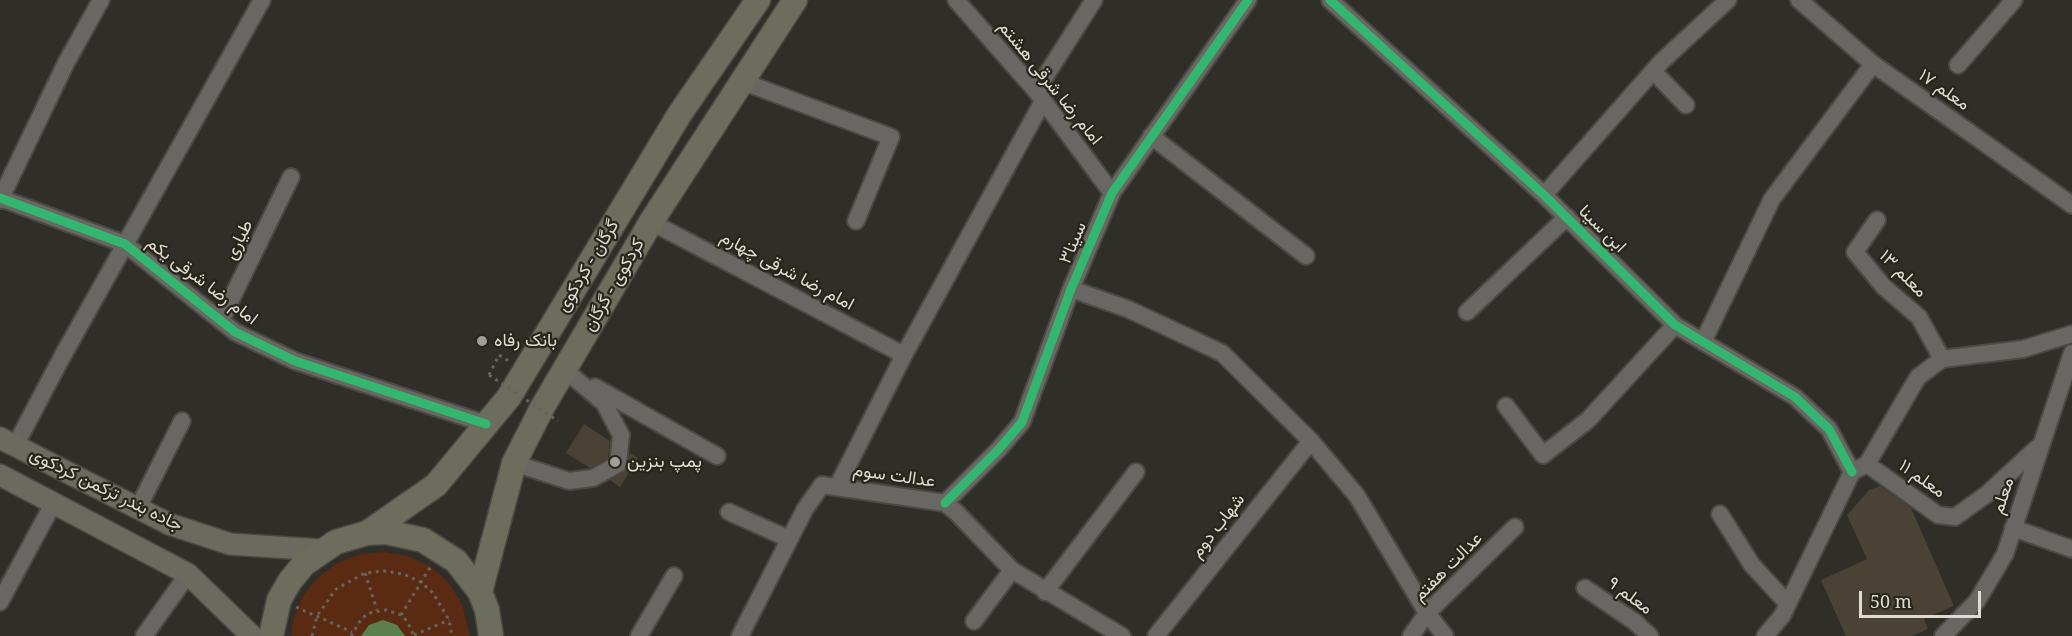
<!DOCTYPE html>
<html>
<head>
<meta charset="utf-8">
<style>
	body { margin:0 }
	#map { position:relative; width:2072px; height:636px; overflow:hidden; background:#2f2e28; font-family:"Noto Serif",serif }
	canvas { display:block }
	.scale { position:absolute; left:1859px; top:591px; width:122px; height:27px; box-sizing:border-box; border:3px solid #dddbd4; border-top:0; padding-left:8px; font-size:18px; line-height:21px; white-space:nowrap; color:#dddbd4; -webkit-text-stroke:4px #28251b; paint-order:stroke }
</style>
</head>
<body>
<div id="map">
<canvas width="2072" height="636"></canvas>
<div class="scale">50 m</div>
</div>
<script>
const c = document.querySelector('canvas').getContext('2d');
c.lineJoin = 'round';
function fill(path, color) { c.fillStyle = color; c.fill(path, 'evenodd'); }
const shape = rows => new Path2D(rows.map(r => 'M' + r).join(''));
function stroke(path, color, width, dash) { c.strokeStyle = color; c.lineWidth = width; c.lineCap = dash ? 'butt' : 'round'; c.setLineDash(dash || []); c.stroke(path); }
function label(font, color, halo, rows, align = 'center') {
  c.font = font + ' "Noto Serif",Vazirmatn,serif'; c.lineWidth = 4.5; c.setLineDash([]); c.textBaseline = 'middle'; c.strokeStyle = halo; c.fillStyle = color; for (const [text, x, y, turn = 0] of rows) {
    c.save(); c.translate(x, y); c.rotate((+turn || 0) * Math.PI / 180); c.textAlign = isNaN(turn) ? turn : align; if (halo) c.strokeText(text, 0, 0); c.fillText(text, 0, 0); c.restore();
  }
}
fill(shape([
	[384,552,408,556,430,566,449,583,462,604,470,636,291,636,293,620,302,597,317,578,337,563,360,554]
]), '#5a2b12');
fill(shape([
	[383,620,397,625,405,636,361,636,369,625]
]), '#5c7f4f');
fill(shape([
	[584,424,610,441,608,458,590,468,566,453],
	[630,453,638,458,620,487,610,480,626,470],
	[1880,486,1911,508,1954,606,1924,619,1928,629,1912,636,1846,636,1821,580,1867,559,1847,515,1869,490]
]), '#4a4235');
const minor = shape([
	[956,0,1036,91,1112,193],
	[1330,0,1544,195,1675,325,1795,397,1829,429,1852,472],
	[1799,0,1873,64,2072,205],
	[1958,65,2014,0],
	[1653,71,1686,105],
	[741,81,891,137,856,221],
	[1036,91,1094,0],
	[1151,136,1306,256],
	[1544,195,1661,62,1728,0],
	[0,198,125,244,235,332,295,361,486,424],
	[0,200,66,63,101,0],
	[1877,220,1855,252,1884,287,1919,317,1942,359],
	[651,222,904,355],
	[1071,289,1128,309,1222,353,1311,441,1357,496,1427,613,1445,636],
	[1467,312,1567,217],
	[221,320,291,177],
	[1703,342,1772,199,1873,64],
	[595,387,717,456],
	[1506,406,1543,455,1588,420,1675,325],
	[15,446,62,357,262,0],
	[514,463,569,481,593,478,618,464,621,435,604,403,565,370],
	[1867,464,1938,515,1955,517,1987,494,2037,448],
	[1852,472,1867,464,1918,377,1942,359,2023,349,2072,334],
	[837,487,904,355,1043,101],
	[945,503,999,449,1022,422,1071,289,1112,193,1248,0],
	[138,508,182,421],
	[729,512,789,539],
	[1720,514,1752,565,1788,604],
	[2013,528,2072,549],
	[1585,588,1635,622,1650,636],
	[1045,592,1136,472],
	[0,602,54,502],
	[974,621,1012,570],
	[144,636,188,574],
	[639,636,674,576],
	[740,636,805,509,822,485,945,503,956,512,1012,570,1122,636],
	[1156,636,1311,441],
	[1411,636,1427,613,1515,527],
	[1765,636,1782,616,1852,472],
	[1943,636,1977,601,2005,554,2072,353]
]);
const major = shape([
	[0,438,169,524,230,544,321,550],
	[0,475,188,574,252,636]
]);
const highway = shape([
	[367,533,436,485,509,397,679,115,758,0],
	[480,592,514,463,542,408,651,222,795,0],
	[271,636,279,600,290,581,304,564,336,542,367,533,386,532,423,540,456,561,480,592,487,610,491,636]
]);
stroke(minor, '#4a4944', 20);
stroke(major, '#4a4944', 24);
stroke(highway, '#4a4944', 27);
stroke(shape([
	[489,375,499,355,509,361],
	[365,573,377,610],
	[296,607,352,632],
	[401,615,431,566],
	[414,635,449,620],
	[312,636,317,616,336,589,365,573,384,571,403,574,421,582,433,593,449,620,452,636],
	[351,636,362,618,369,613,386,610,401,615,407,621,414,636]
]), '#656461', 3, [3, 4.5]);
stroke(minor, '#686763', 16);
stroke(major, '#6a6a60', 21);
stroke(highway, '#6d6d5e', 24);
stroke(shape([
	[489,375,558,421]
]), '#656461', 3, [3, 4.5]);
stroke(shape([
	[1330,0,1544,195,1675,325,1795,397,1829,429,1852,472],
	[0,198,125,244,235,332,295,361,486,424],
	[945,503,999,449,1022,422,1071,289,1112,193,1248,0]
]), '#33b770', 9);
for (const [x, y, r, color] of [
	[482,341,6,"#a09e98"],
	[615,462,6,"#a09e98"]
]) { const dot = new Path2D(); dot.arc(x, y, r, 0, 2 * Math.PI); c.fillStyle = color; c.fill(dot); stroke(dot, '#28251b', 2); }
label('18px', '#dddbd4', '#28251b', [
	["امام رضا شرقی هشتم",1050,83,51],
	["معلم ۱۷",1944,90,35],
	["ابن سینا",1602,229,45],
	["طیاری",239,240,-64],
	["سینا۳",1073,243,-67],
	["گرگان - کردکوی",588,266,-59],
	["امام رضا شرقی چهارم",787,271,28],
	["معلم ۱۳",1903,274,45],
	["امام رضا شرقی یکم",202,281,37],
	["کردکوی - گرگان",614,285,-60],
	["عدالت سوم",894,476,8],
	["معلم ۱۱",1922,479,35],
	["جاده بندر ترکمن کردکوی",106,490,26],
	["معلم",2003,496,-72],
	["شهاب دوم",1218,526,-52],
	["عدالت هفتم",1448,567,-45],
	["معلم ۹",1630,596,36]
]);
label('18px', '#dddbd4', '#28251b', [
	["بانک رفاه",494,341],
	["پمپ بنزین",627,462]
], 'left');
</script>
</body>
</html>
